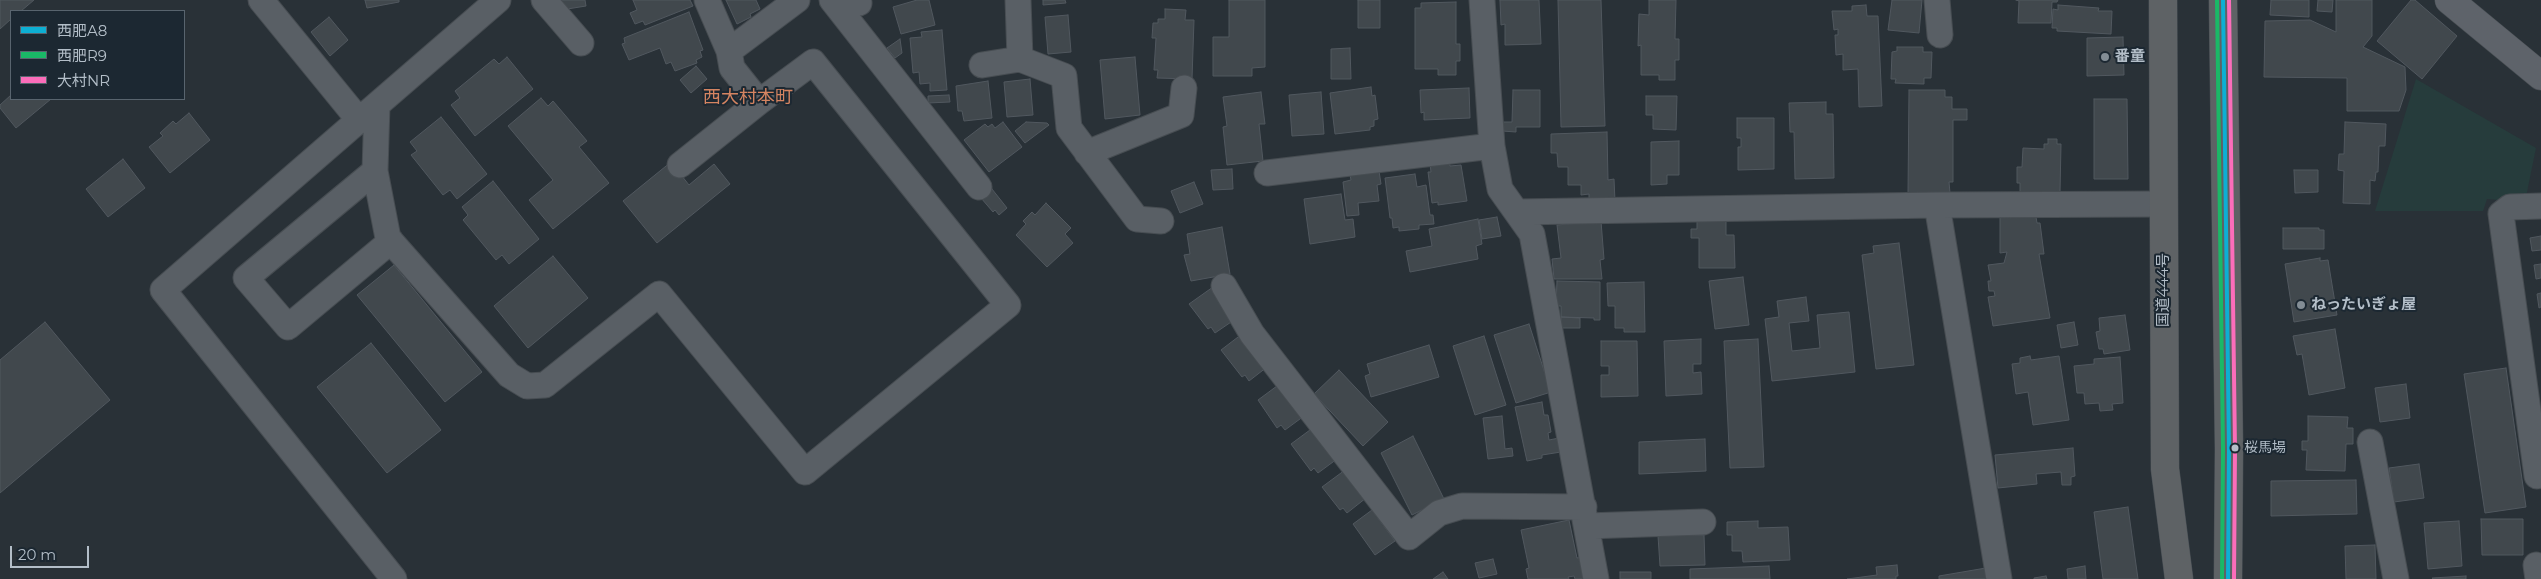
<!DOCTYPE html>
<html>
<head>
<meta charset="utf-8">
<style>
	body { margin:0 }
	#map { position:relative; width:2541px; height:579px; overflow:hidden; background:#293137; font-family:Montserrat,"Noto Sans JP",sans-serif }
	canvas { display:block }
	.legend { position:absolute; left:10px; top:10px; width:175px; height:90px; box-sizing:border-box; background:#1c2832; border:1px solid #58646e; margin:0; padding:6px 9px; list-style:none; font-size:15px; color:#b3bec8 }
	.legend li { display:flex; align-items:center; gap:10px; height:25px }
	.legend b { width:25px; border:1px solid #58646e }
	.scale { position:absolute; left:10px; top:546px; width:79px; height:22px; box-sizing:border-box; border:2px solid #b3bec8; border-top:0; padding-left:6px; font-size:15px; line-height:18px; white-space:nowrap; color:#b3bec8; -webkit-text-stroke:4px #1c2832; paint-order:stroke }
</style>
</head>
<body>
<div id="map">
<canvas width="2541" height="579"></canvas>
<ul class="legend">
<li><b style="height:6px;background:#0dafd3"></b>西肥A8</li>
<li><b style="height:6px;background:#1ab867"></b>西肥R9</li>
<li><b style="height:6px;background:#fb6dba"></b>大村NR</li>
</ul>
<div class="scale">20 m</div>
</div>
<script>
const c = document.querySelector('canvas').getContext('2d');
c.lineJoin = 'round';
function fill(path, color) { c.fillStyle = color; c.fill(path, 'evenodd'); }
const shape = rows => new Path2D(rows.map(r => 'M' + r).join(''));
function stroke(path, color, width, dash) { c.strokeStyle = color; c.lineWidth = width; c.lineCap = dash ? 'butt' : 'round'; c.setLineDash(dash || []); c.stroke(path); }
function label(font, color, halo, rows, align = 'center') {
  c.font = font + ' Montserrat,"Noto Sans JP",sans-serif'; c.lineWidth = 4; c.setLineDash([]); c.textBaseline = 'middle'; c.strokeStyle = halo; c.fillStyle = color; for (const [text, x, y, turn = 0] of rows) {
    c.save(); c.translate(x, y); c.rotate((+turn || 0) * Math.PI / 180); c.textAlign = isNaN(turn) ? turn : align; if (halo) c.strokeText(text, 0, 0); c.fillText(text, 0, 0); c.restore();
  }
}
fill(shape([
	[2416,79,2536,148,2525,202,2487,199,2483,211,2375,211]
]), '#263c3c');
const building = shape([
	[0,0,34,0,21,11,11,11,11,19,0,29,0,0],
	[365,0,399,0,399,2,367,8,365,0],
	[560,0,585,0,586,6,561,10,560,0],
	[633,0,690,0,693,6,645,25,643,21,635,24,630,13,637,10,633,0],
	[726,0,756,0,760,9,750,14,751,17,737,24,726,0],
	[917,0,929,0,935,25,901,34,893,7,917,0],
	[1043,0,1065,0,1066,3,1043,5,1043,0],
	[1229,0,1265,0,1265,67,1252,68,1252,76,1213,76,1213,37,1229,37,1229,0],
	[1358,0,1380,0,1380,28,1358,28,1358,0],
	[1500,0,1539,0,1541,44,1505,45,1505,24,1501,25,1500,0],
	[1558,0,1601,0,1605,126,1561,127,1558,0],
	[1649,0,1676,0,1675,39,1679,39,1679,60,1675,60,1675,80,1659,80,1659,75,1641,75,1641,45,1638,46,1639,14,1649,15,1649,0],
	[1892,0,1922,0,1919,33,1888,30,1892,0],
	[2016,0,2058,0,2057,2,2052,2,2051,23,2018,23,2019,1,2016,0],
	[2271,0,2309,0,2309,17,2270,15,2271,0],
	[2318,0,2333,0,2332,12,2317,11,2318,0],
	[2336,0,2372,0,2372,36,2363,47,2405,67,2406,90,2399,111,2347,111,2347,78,2264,77,2265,21,2310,20,2336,32,2336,0],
	[2411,0,2415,0,2457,36,2422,79,2377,41,2411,0],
	[1456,2,1456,44,1460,44,1460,61,1456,61,1456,75,1438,75,1438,69,1415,69,1415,8,1421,8,1421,3,1456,2],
	[1866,5,1867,16,1878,16,1882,106,1859,107,1858,69,1843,70,1843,54,1836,55,1835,35,1838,35,1838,29,1834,30,1832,11,1852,11,1852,6,1866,5],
	[2058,5,2099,8,2098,11,2112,11,2111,34,2057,31,2057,28,2052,28,2053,9,2058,10,2058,5],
	[1165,9,1186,10,1185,20,1194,20,1192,79,1157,78,1158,70,1154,70,1156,38,1152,38,1153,23,1158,23,1158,19,1165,19,1165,9],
	[689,12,703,50,700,51,702,57,696,60,697,63,675,71,671,62,666,64,660,48,629,60,622,44,625,43,624,38,689,12],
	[1068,15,1071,52,1048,54,1045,17,1068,15],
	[329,17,348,40,330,56,311,32,329,17],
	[942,30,947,90,930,91,930,83,920,84,919,72,913,73,910,38,922,37,921,32,942,30],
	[2123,37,2124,75,2087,76,2087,38,2123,37],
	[900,39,902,53,895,58,887,48,900,39],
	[1897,47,1923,47,1923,52,1932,52,1931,78,1924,78,1924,84,1895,83,1896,79,1891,79,1892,52,1897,51,1897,47],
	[1350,48,1351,79,1331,79,1331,49,1350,48],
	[507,57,533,89,475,136,451,105,460,98,455,91,494,59,499,64,507,57],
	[1135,57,1140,115,1105,119,1100,60,1135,57],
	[696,66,707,79,691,93,680,80,696,66],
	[1030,79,1033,115,1007,117,1004,82,1030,79],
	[988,81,992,118,964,121,962,111,958,111,956,86,988,81],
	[1371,87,1372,96,1375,95,1378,119,1374,120,1374,126,1370,127,1370,130,1335,134,1330,93,1371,87],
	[1469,88,1470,118,1424,120,1424,112,1421,113,1420,90,1469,88],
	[1513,90,1540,90,1540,127,1516,127,1516,132,1502,131,1502,122,1512,122,1513,90],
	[1909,90,1945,90,1945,97,1952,97,1952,109,1967,109,1967,120,1953,120,1953,182,1949,182,1950,193,1908,193,1909,90],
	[1261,92,1265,124,1259,124,1263,161,1227,165,1223,127,1227,126,1223,97,1261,92],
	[1321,92,1324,134,1292,136,1289,95,1321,92],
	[11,95,11,99,51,99,16,128,0,108,0,105,11,95],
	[949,95,950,102,928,103,928,96,949,95],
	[1646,96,1677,96,1676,130,1653,129,1653,115,1646,115,1646,96],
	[541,98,548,106,553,101,587,141,579,147,609,183,553,229,529,200,553,180,508,126,541,98],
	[2094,99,2127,99,2128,179,2094,179,2094,99],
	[1826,102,1826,114,1833,114,1834,178,1795,179,1794,132,1790,132,1789,103,1826,102],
	[189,113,210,140,170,173,149,147,163,136,160,133,173,121,176,124,189,113],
	[441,117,487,174,457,199,450,190,443,195,411,155,417,151,410,142,441,117],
	[1737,118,1774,118,1774,169,1738,170,1738,147,1741,147,1741,138,1737,138,1737,118],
	[1003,122,1022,147,989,172,964,140,985,124,988,127,992,124,995,128,1003,122],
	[1026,122,1047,123,1049,125,1025,143,1015,131,1026,122],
	[2345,122,2386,124,2385,146,2379,146,2378,172,2376,172,2375,181,2370,180,2370,204,2343,203,2344,171,2338,170,2339,154,2344,154,2345,122],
	[1607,132,1608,180,1614,179,1615,201,1589,202,1589,194,1581,195,1581,185,1568,185,1568,167,1558,167,1557,153,1551,153,1551,134,1607,132],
	[2048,139,2057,139,2057,144,2061,144,2060,192,2034,192,2034,195,2020,194,2020,183,2017,183,2017,167,2022,167,2023,148,2044,149,2044,144,2048,144,2048,139],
	[1679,141,1679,175,1667,175,1667,184,1651,185,1651,142,1679,141],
	[123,159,145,188,108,217,86,189,123,159],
	[1449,161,1450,166,1461,165,1467,201,1438,205,1438,202,1432,203,1428,172,1431,172,1430,164,1449,161],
	[671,162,689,185,714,164,730,184,657,243,623,201,671,162],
	[1232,169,1233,189,1213,190,1211,170,1232,169],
	[2294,170,2318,170,2318,192,2295,193,2294,170],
	[1379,171,1381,184,1377,185,1379,201,1358,203,1359,215,1347,216,1343,182,1351,180,1350,175,1379,171],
	[1415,174,1417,187,1426,185,1430,215,1433,215,1434,224,1419,225,1419,229,1399,231,1399,227,1393,228,1392,218,1390,218,1385,178,1415,174],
	[493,181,539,239,509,264,502,255,496,260,463,220,468,215,462,207,493,181],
	[1194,182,1203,204,1180,213,1171,191,1194,182],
	[992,189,1007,208,999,215,995,210,993,212,981,198,992,189],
	[1341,194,1345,220,1353,219,1355,237,1310,244,1304,199,1341,194],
	[1046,203,1071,228,1065,234,1073,243,1047,267,1016,235,1026,224,1023,221,1032,212,1035,215,1046,203],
	[1726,215,1726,235,1734,235,1735,268,1699,268,1699,238,1691,238,1691,229,1697,229,1697,216,1726,215],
	[1497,217,1501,236,1482,239,1479,220,1497,217],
	[2000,217,2036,217,2037,223,2040,223,2044,254,2039,254,2050,318,1993,326,1988,297,1995,296,1994,291,1989,291,1988,281,1991,281,1988,265,2004,263,2007,252,2000,253,2000,217],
	[1478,219,1482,244,1476,246,1478,259,1410,272,1406,251,1432,246,1429,229,1478,219],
	[1601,221,1604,259,1600,260,1602,279,1554,279,1552,259,1561,258,1557,225,1601,221],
	[1222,227,1230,274,1191,281,1184,255,1190,254,1187,234,1222,227],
	[2283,228,2319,228,2319,230,2324,230,2324,249,2283,249,2283,228],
	[2541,236,2541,250,2532,251,2530,238,2541,236],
	[1899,243,1914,365,1876,369,1862,255,1874,253,1873,246,1899,243],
	[553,256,588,298,528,348,494,306,553,256],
	[2320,258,2320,261,2328,260,2337,315,2294,322,2285,264,2320,258],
	[2541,264,2541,278,2536,279,2534,265,2541,264],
	[394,265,482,372,445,402,357,295,394,265],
	[1743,277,1749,325,1715,329,1709,281,1743,277],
	[1557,281,1600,282,1600,320,1594,320,1594,318,1561,317,1561,306,1556,306,1557,281],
	[1644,282,1645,332,1624,332,1624,328,1615,328,1615,306,1608,306,1607,283,1644,282],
	[1213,287,1234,320,1215,333,1211,327,1208,329,1189,304,1213,287],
	[2541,293,2541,307,2539,308,2537,294,2541,293],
	[1806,297,1809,321,1789,323,1792,351,1820,348,1817,315,1849,312,1855,372,1772,381,1765,319,1779,317,1777,301,1806,297],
	[2125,315,2130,350,2104,354,2103,349,2099,349,2096,332,2100,331,2099,318,2125,315],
	[1561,317,1580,318,1580,328,1561,328,1561,317],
	[45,322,110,400,0,493,0,360,45,322],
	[2074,322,2078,345,2061,348,2057,325,2074,322],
	[1529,324,1551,392,1516,403,1494,335,1529,324],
	[2335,329,2345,388,2309,395,2302,354,2297,355,2293,336,2335,329],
	[1242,334,1267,367,1249,381,1245,375,1242,377,1221,350,1242,334],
	[1484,336,1506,405,1475,415,1453,346,1484,336],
	[1701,339,1701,364,1693,364,1693,373,1701,372,1702,394,1666,396,1664,341,1701,339],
	[1758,339,1764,467,1730,468,1724,341,1758,339],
	[1601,341,1637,341,1638,396,1601,397,1601,375,1609,375,1609,366,1601,366,1601,341],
	[371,343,441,430,387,473,317,387,371,343],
	[1429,345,1439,377,1371,397,1365,376,1370,374,1367,364,1429,345],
	[2030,356,2031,360,2059,356,2069,420,2033,425,2028,392,2016,394,2012,364,2020,363,2020,358,2030,356],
	[2120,357,2123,403,2112,404,2113,410,2100,411,2099,403,2085,404,2084,393,2077,393,2074,366,2094,364,2094,359,2120,357],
	[2506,368,2526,507,2485,513,2464,374,2506,368],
	[1339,370,1388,422,1363,446,1314,394,1339,370],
	[1281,383,1304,416,1285,430,1281,425,1277,428,1258,400,1281,383],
	[2406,384,2410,418,2380,422,2375,388,2406,384],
	[1542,402,1544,415,1548,415,1551,432,1548,433,1549,440,1559,438,1561,452,1542,455,1542,458,1527,461,1515,407,1542,402],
	[1502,416,1505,449,1512,448,1513,456,1488,459,1483,418,1502,416],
	[2308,416,2348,417,2347,428,2353,428,2353,444,2346,444,2345,471,2306,470,2307,450,2302,450,2302,441,2308,441,2308,416],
	[1314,427,1337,459,1318,473,1314,468,1311,471,1291,444,1314,427],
	[1413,436,1444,499,1412,515,1381,453,1413,436],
	[1705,439,1706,471,1639,474,1639,442,1705,439],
	[2073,448,2075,476,2071,477,2071,485,2062,485,2061,472,2036,474,2037,484,1998,488,1995,455,2073,448],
	[2419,464,2424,498,2394,502,2389,468,2419,464],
	[1345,470,1366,498,1347,513,1343,508,1340,510,1322,487,1345,470],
	[2356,480,2357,514,2271,516,2271,481,2356,480],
	[2128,507,2138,579,2103,579,2094,512,2128,507],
	[1372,510,1395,541,1375,555,1353,524,1372,510],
	[2481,519,2523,519,2523,555,2482,555,2481,519],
	[1569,520,1577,558,1581,557,1586,579,1575,579,1574,576,1568,577,1569,579,1528,579,1526,569,1529,568,1521,530,1569,520],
	[1758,521,1758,528,1788,527,1790,560,1743,562,1742,551,1732,551,1732,535,1727,535,1727,522,1758,521],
	[2459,521,2462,566,2428,569,2424,523,2459,521],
	[1704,535,1705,565,1660,566,1658,536,1704,535],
	[2375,545,2376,579,2346,579,2345,546,2375,545],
	[1493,559,1497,574,1479,578,1475,563,1493,559],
	[1897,565,1898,576,1896,576,1896,579,1847,579,1877,575,1876,567,1897,565],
	[1769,566,1770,579,1690,579,1690,569,1769,566],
	[2085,566,2086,579,2068,579,2067,569,2085,566],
	[1986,568,1988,579,1939,579,1939,576,1986,568],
	[1443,572,1448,579,1433,579,1443,572],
	[1620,572,1651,572,1651,579,1620,579,1620,572],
	[2046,576,2047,579,2034,579,2034,578,2046,576],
	[2466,576,2466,579,2433,579,2432,578,2466,576]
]);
fill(building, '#41484d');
stroke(building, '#51585f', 1);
const street = shape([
	[261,0,359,120,163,290,394,579],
	[544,0,581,43],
	[707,0,729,51,797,0],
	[832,0,979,187],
	[857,0,859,3],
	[1482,0,1492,146,1500,189,1532,234,1596,579],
	[1937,0,1940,35],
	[1020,59,1064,76,1069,128,1137,219,1161,221],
	[982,65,1020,59,1018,0],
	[377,105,375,171,388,238,509,375,527,386,545,385,659,294,805,472,1008,305,813,62,759,102],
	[364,116,498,0],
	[1087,153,1181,115,1184,88],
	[680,165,759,102,732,68,729,51],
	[375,171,246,278,288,327,391,241],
	[1267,173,1492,146],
	[1937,205,1999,579],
	[1517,212,1937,205,2164,204],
	[1224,286,1252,334,1409,537,1439,513,1462,506,1584,507],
	[2370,442,2396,579],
	[2537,476,2501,214,2510,207,2541,206],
	[1587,526,1703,522],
	[2536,565,2538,579]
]);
const secondary = shape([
	[2449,0,2541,76]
]);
const highway = shape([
	[2163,0,2165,469,2179,579],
	[2223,0,2229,449,2228,579]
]);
stroke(street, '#474d52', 27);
stroke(secondary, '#474d52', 29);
stroke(highway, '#464d53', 29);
stroke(street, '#595f65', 25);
stroke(secondary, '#5e636a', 28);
stroke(highway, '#5e6265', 28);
stroke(shape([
	[2223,0,2229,449,2228,579]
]), '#0dafd3', 4);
stroke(shape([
	[2217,0,2223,449,2222,579]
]), '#1ab867', 4);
stroke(shape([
	[2229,0,2235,449,2234,579]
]), '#fb6dba', 4);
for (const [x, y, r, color] of [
	[2105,57,5,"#838d95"],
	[2301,305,5,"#838d95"],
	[2235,448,4.5,"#b3bec8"]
]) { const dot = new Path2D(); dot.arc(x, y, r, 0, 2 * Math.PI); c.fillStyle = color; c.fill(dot); stroke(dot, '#1c2832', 2); }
label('14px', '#b3bec8', '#1c2832', [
	["桜馬場",2244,448]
], 'left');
label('bold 15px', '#b3bec8', '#1c2832', [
	["番童",2115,57],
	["ねったいぎょ屋",2311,305]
], 'left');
label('15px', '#b3bec8', '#1c2832', [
	["国道444号",2164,290,-90]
]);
label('18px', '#d58461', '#1c2832', [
	["西大村本町",748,98]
]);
</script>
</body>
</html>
